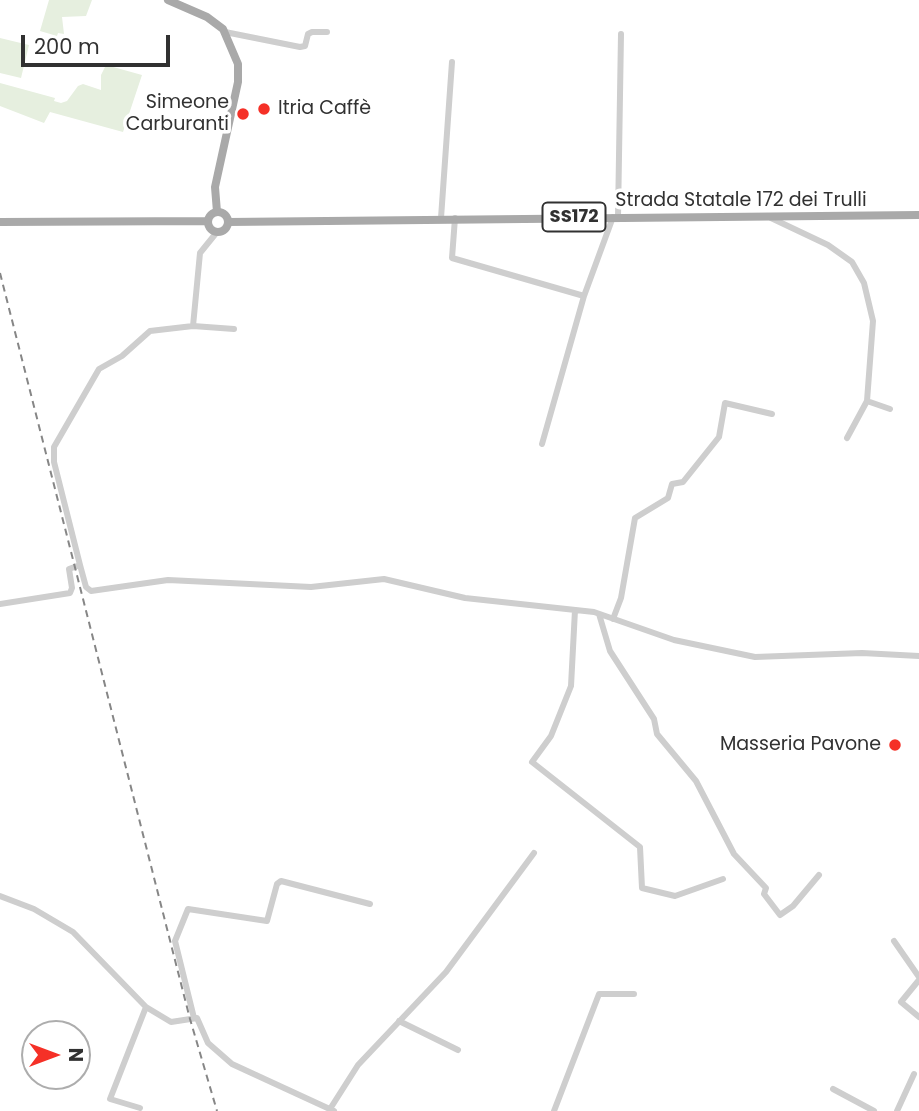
<!DOCTYPE html>
<html>
<head>
<meta charset="utf-8">
<style>
	body { margin:0 }
	#map { position:relative; width:919px; height:1111px; overflow:hidden; background:#fff; font-family:Poppins,sans-serif }
	canvas { display:block }
	.north { position:absolute; left:21px; top:1020px; width:70px; height:70px; box-sizing:border-box; background:#fff; border:2px solid #adadad; border-radius:50%; rotate:90deg; font-size:19px; font-weight:700; line-height:28px; text-align:center; color:#313131 }
	.north::after { content:''; display:block; margin:auto; width:24px; height:32px; background:#f53027; clip-path:polygon(50% 0,100% 100%,50% 72%,0 100%) }
	.scale { position:absolute; left:21px; top:35px; width:149px; height:32px; box-sizing:border-box; border:4px solid #313131; border-top:0; padding-left:9px; font-size:21px; line-height:24px; white-space:nowrap; color:#313131; -webkit-text-stroke:5px #fff; paint-order:stroke }
</style>
</head>
<body>
<div id="map">
<canvas width="919" height="1111"></canvas>
<div class="north">N</div>
<div class="scale">200 m</div>
</div>
<script>
const c = document.querySelector('canvas').getContext('2d');
c.lineJoin = 'round';
function fill(path, color) { c.fillStyle = color; c.fill(path, 'evenodd'); }
const shape = rows => new Path2D(rows.map(r => 'M' + r).join(''));
function stroke(path, color, width, dash) { c.strokeStyle = color; c.lineWidth = width; c.lineCap = dash ? 'butt' : 'round'; c.setLineDash(dash || []); c.stroke(path); }
function label(font, color, halo, rows, align = 'center') {
  c.font = font + ' Poppins,sans-serif'; c.lineWidth = 7; c.setLineDash([]); c.textBaseline = 'middle'; c.strokeStyle = halo; c.fillStyle = color; for (const [text, x, y, turn = 0] of rows) {
    c.save(); c.translate(x, y); c.rotate((+turn || 0) * Math.PI / 180); c.textAlign = isNaN(turn) ? turn : align; if (halo) c.strokeText(text, 0, 0); c.fillText(text, 0, 0); c.restore();
  }
}
fill(shape([
	[49,0,92,0,86,16,62,17,64,34,58,33,57,36,40,31],
	[0,38,29,45,21,78,0,73],
	[106,65,142,75,123,132,50,112,44,123,0,106,0,83,55,98,54,101,61,103,67,101,78,86,83,84,101,90,101,75]
]), '#e6efdf');
stroke(shape([
	[225,32,300,47,305,46,308,34,312,32,327,32],
	[618,217,621,34],
	[441,218,452,62],
	[455,218,452,258,584,296],
	[771,218,828,245,852,262,864,283,873,321,867,401,890,409],
	[193,326,234,329],
	[847,438,867,401],
	[542,444,584,296,613,217],
	[80,565,54,462,54,447,99,369,122,356,150,331,193,326,200,253,217,232],
	[0,604,70,593,72,588,69,569,80,565,86,587,91,591,168,580,311,587,384,579,465,598,594,612,674,640,755,657,862,653,919,656],
	[575,610,571,686,551,736,532,762,640,847,642,888,675,896,723,879],
	[599,614,610,651,654,719,657,734,696,781,734,854,766,888,764,894,780,915,793,906,819,875],
	[613,619,621,598,635,518,668,498,672,484,683,482,719,437,725,403,772,414],
	[0,896,34,909,73,932,146,1007,171,1022,197,1018,208,1043,232,1064,334,1111],
	[894,941,919,977],
	[919,980,901,1002,919,1017],
	[194,1018,175,941,188,909,267,921,277,884,281,881,370,904],
	[399,1021,458,1050],
	[833,1089,874,1111],
	[140,1108,110,1099,146,1007],
	[330,1109,358,1065,446,972,534,853],
	[554,1111,599,994,634,994],
	[897,1111,914,1074]
]), '#cecece', 6);
stroke(shape([
	[168,0,207,17,223,29,238,64,238,82,215,187,217,212],
	'208 222a10 10 0 1 1 20 0a10 10 0 1 1-20 0Z',
	[0,222,208,221],
	[228,222,919,215]
]), '#a9a9a9', 8);
stroke(shape([
	[0,273,190,1019,217,1111]
]), '#868686', 2, [7, 5]);
for (const [x, y, r, color] of [
	[264,109,7,"#f53027"],
	[243,114,7,"#f53027"],
	[895,745,7,"#f53027"]
]) { const dot = new Path2D(); dot.arc(x, y, r, 0, 2 * Math.PI); c.fillStyle = color; c.fill(dot); stroke(dot, '#fff', 2.5); }
for (const [x, y, w] of [
	[574,217,63]
]) { const box = new Path2D(); box.roundRect(x - w / 2, y - 14.5, w, 29, 5); c.fillStyle = '#fff'; c.fill(box); stroke(box, '#313131', 2); }
label('bold 18px', '#313131', null, [
	["SS172",574,217]
]);
label('19px', '#313131', '#fff', [
	["Simeone",229,103],
	["Carburanti",229,125],
	["Itria Caffè",278,109,"left"],
	["Masseria Pavone",881,745]
], 'right');
label('19px', '#313131', '#fff', [
	["Strada Statale 172 dei Trulli",741,201]
]);
</script>
</body>
</html>
